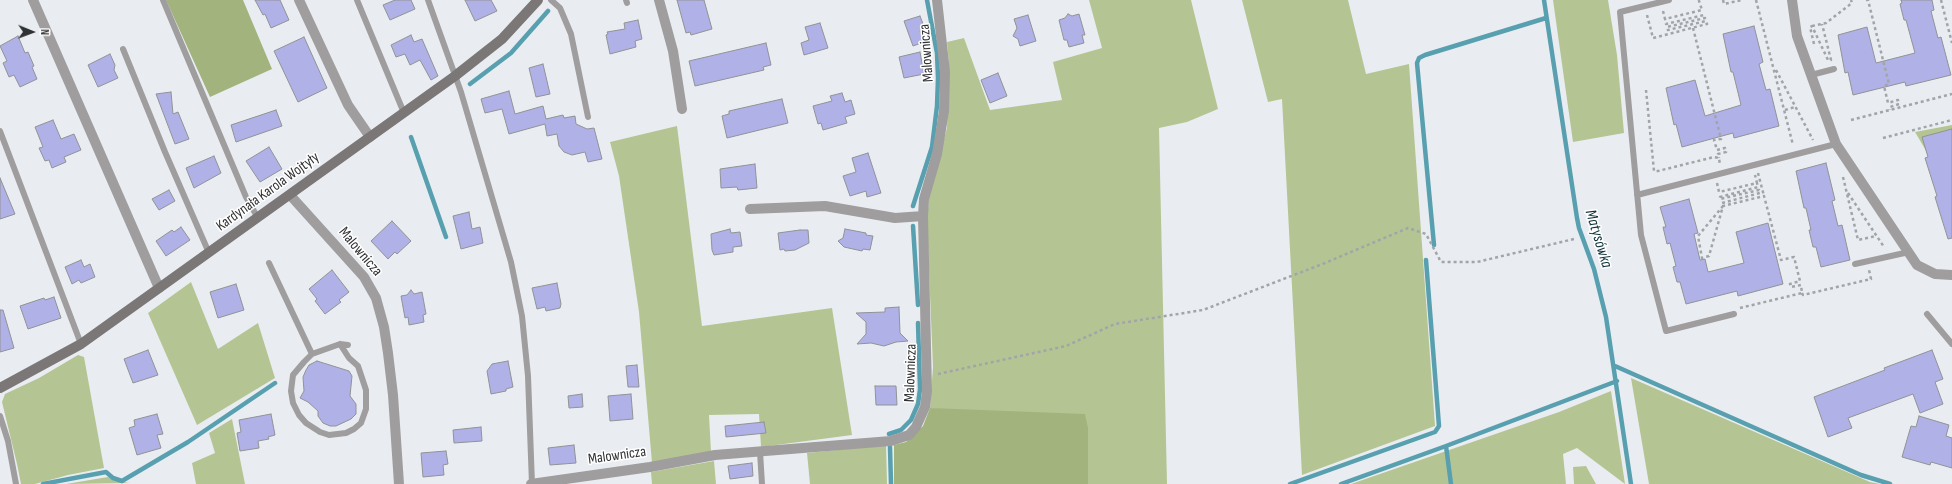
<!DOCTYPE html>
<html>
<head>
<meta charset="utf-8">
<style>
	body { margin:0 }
	#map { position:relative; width:1952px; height:484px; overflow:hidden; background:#e9edf1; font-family:"Sofia Sans Condensed",sans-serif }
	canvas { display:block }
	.north { position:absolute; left:12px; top:12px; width:40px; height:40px; -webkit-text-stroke:3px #fff; paint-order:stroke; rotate:91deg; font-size:11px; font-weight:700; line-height:16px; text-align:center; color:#303133 }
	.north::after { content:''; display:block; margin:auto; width:14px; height:18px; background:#303133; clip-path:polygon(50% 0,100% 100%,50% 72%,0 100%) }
</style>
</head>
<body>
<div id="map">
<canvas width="1952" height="484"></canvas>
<div class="north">N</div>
</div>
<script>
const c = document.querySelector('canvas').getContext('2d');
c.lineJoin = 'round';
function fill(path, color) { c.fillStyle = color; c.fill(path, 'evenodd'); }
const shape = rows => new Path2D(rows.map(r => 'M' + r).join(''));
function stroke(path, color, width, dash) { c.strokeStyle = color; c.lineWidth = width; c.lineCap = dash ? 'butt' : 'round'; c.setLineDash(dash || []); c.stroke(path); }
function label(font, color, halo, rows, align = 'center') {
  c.font = font + ' "Sofia Sans Condensed",sans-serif'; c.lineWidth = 3; c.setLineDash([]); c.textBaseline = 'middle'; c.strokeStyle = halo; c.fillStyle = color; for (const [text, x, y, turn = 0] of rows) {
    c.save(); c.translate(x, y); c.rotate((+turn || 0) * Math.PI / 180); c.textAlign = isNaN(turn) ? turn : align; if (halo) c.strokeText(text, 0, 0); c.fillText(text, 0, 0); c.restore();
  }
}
fill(shape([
	[1089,0,1191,0,1218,109,1187,122,1159,128,1167,484,1088,484,1088,428,930,408,933,367,927,222,929,195,947,128,949,65,947,42,964,38,990,110,1062,100,1053,62,1102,48],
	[1242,0,1348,0,1366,74,1409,64,1435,426,1302,475,1282,99,1268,102],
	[1553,0,1608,0,1617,55,1624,133,1573,142],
	[1952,125,1952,147,1928,154,1915,132],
	[677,126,702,326,832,308,852,435,761,447,759,414,709,415,711,452,652,463,639,312,619,176,610,142],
	[191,282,218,349,258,323,275,378,197,425,148,313],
	[78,355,84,357,104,468,68,475,35,484,21,484,17,464,2,402,5,394,39,378],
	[1631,378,1870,482,1880,484,1649,484],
	[1611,391,1625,484,1577,448,1563,454,1566,484,1351,484,1559,412],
	[232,419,245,484,196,484,192,463,215,453,209,433],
	[886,445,887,484,810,484,807,453],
	[714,461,716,484,652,484,651,472],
	[1586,466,1596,484,1574,484,1573,467],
	[108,477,115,481,130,483,66,484]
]), '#b4c593');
fill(shape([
	[166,0,243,0,272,69,210,97],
	[930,408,1085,414,1088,428,1088,484,894,484,894,445,906,442,923,426]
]), '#a2b37e');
stroke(shape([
	[1544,0,1577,218,1579,228,1594,269,1606,317,1631,484],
	[470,84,511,53,548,11],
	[411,137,446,237],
	[913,206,932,147,937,106,938,78,937,53,927,0],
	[913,226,918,305],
	[1434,245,1417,63,1419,58,1425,55,1546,18],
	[1615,366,1861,475,1890,484],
	[889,434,901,430,911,420,918,404,920,389,918,323],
	[890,447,891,484],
	[43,484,106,472,113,478,122,481,127,478,188,442,275,383],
	[1290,484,1435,432,1439,426,1426,260],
	[1341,484,1446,446],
	[1451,484,1446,446,1617,381]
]), '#58a0af', 4.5);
const building = shape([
	[255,0,280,0,289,20,271,28,265,14,263,15,255,0],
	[395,0,411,0,415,9,390,20,383,5,395,0],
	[465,0,491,0,497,11,475,21,465,0],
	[677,0,704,0,712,29,691,35,690,32,686,33,677,0],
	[1901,0,1932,0,1934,10,1931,11,1938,38,1941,37,1951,75,1906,86,1905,82,1853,95,1848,72,1845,73,1838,35,1867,27,1876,63,1915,53,1906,20,1904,20,1900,4,1902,3,1901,0],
	[1068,14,1072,16,1079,14,1085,35,1082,35,1084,43,1069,47,1067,40,1064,40,1059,20,1065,18,1068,14],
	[1028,15,1036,41,1020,46,1018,39,1013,36,1017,28,1014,19,1028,15],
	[920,16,925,29,920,31,924,42,913,46,904,21,920,16],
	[638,20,642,39,635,41,636,47,610,54,606,35,608,34,607,32,625,29,624,23,638,20],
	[820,23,828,48,804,55,801,43,809,40,805,27,820,23],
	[1754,26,1763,62,1759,64,1766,90,1770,89,1779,126,1734,138,1733,133,1682,147,1676,124,1674,125,1666,88,1695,80,1705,116,1741,105,1733,72,1731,72,1723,34,1754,26],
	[411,35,414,42,422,39,438,76,431,80,420,60,410,65,405,54,396,57,391,45,411,35],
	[18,36,25,53,28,52,34,66,32,67,37,79,20,87,14,75,9,77,3,63,7,61,0,46,18,36],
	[304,37,327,88,298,102,274,51,304,37],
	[766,43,771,65,763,67,764,70,695,86,689,61,766,43],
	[920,52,924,74,904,78,899,57,920,52],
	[110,54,115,65,114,70,118,78,98,87,88,65,110,54],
	[543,64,550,94,536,97,529,68,543,64],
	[998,73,1007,96,990,103,981,80,998,73],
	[509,91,515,114,543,106,546,119,563,115,564,118,575,116,576,124,587,129,594,128,602,159,588,162,585,152,572,155,564,152,559,146,557,134,547,136,545,124,509,134,502,109,485,113,481,99,509,91],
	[171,92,173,114,178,112,189,139,175,144,156,94,171,92],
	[842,93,845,102,851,100,855,114,845,117,847,123,823,130,821,123,818,124,813,106,832,101,830,96,842,93],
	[782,99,788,123,727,138,722,116,729,114,729,111,782,99],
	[276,110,282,126,236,142,231,125,276,110],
	[53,120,61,139,74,134,81,150,64,157,66,162,52,168,49,160,45,161,39,148,43,147,35,127,53,120],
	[1952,129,1952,238,1948,239,1935,197,1937,196,1925,158,1928,157,1922,137,1952,129],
	[269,147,282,169,260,182,246,161,269,147],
	[868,153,881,193,867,197,866,191,850,196,843,176,856,172,852,158,868,153],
	[214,156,221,173,194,188,186,168,214,156],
	[1826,163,1835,200,1832,201,1838,226,1842,225,1850,260,1821,267,1816,247,1813,247,1809,230,1811,230,1806,208,1804,208,1796,171,1826,163],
	[755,164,757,188,738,190,737,187,721,188,720,169,755,164],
	[0,178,15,214,0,219,0,178],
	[169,190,175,201,159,210,152,199,169,190],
	[1689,199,1698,233,1694,234,1700,260,1705,259,1708,272,1744,263,1736,232,1768,223,1783,284,1738,296,1737,291,1686,304,1680,282,1677,282,1673,267,1676,266,1670,243,1667,244,1663,227,1666,227,1660,207,1689,199],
	[469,212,472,229,480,227,483,243,461,249,453,216,469,212],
	[392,221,411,241,397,254,395,252,388,259,371,241,392,221],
	[181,227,190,240,166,256,156,241,172,230,174,232,181,227],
	[730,229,731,233,740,232,742,246,733,247,733,252,714,255,712,250,711,234,730,229],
	[845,229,866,233,866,235,873,236,870,250,863,249,862,251,844,247,838,241,843,238,845,229],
	[800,230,808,230,809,243,795,250,785,251,784,249,780,250,778,233,800,230],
	[81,260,84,267,90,264,95,277,81,283,79,280,72,284,65,267,81,260],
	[332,270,349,292,339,300,341,302,325,314,315,301,317,299,309,289,332,270],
	[557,283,561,304,560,308,546,311,545,307,537,309,532,288,557,283],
	[236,284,244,310,218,318,210,292,236,284],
	[411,290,414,294,422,292,426,314,423,315,424,322,409,325,408,317,405,318,401,296,407,295,411,290],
	[54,297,61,318,28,329,20,306,44,298,45,300,54,297],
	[899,307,900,333,908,341,896,342,884,346,871,343,857,344,866,334,866,322,856,313,885,312,885,308,899,307],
	[0,310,3,310,14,348,0,352,0,310],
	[148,350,158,375,133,383,124,359,148,350],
	[1932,350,1943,379,1935,382,1943,404,1920,413,1913,394,1848,418,1852,428,1828,437,1814,397,1885,370,1884,368,1932,350],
	[317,361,349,371,352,376,350,396,356,404,356,414,351,419,336,426,330,426,323,423,318,416,318,411,308,402,300,398,304,391,303,377,306,370,309,365,317,361],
	[508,361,513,387,506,389,506,391,491,394,487,371,492,364,508,361],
	[637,365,639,387,628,387,626,366,637,365],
	[875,386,896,386,897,405,876,405,875,386],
	[582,394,583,407,569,408,568,396,582,394],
	[631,394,633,419,610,421,608,396,631,394],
	[157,414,163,434,157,435,161,448,137,455,129,428,135,426,134,420,157,414],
	[271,414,275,435,268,437,269,439,258,441,259,448,240,451,237,433,241,432,239,420,271,414],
	[1919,416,1949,425,1946,436,1952,438,1952,468,1931,462,1930,465,1902,457,1911,426,1916,427,1919,416],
	[764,422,766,433,726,437,725,426,764,422],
	[481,427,482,441,454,443,453,430,481,427],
	[574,445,576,463,550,465,548,448,574,445],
	[446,451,448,464,443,465,444,475,423,477,421,453,446,451],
	[752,463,753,476,730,479,728,466,752,463]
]);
fill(building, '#b0b1e6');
stroke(building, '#919296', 1);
stroke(shape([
	[1723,0,1724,4,1742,0],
	[1756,0,1793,145],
	[1866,0,1868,0,1889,84,1884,86,1888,103,1898,100,1899,104,1890,107,1890,110],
	[1941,0,1952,43],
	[1663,11,1665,19,1702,10,1699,1,1702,0],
	[1647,15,1653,38,1707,24,1706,21,1668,30,1667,27,1705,18,1704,15,1666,24,1665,19],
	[1812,26,1826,23,1852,3,1851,0],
	[1693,28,1721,139,1714,140,1717,150,1725,148,1726,152,1718,154,1719,158],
	[1814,44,1810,27,1812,26,1828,60,1831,60,1822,24],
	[1776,70,1813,140],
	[1646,90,1654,171,1658,171,1714,157,1719,158,1720,165],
	[1785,110,1795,107],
	[1851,120,1952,94],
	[1883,138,1952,120],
	[1758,173,1764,196],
	[1843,177,1858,240,1876,236],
	[1717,183,1719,192,1757,183,1755,175],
	[1848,193,1884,247],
	[1802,293,1803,295,1871,279,1869,270],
	[1740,308,1802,293,1801,285,1791,287,1790,284,1800,281,1794,257,1781,260,1764,196,1723,206,1709,256,1702,258,1698,236,1723,206,1722,203,1760,193,1759,190,1720,199,1720,197,1758,187,1757,183],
	[938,374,1066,346,1115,324,1203,310,1325,263,1408,228,1426,234,1441,262,1477,262,1574,239]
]), '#a2a5a8', 2.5, [3, 3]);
stroke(shape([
	[163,0,246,197,258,218],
	[357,0,404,113],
	[428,0,461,92,511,262,522,316,528,376,532,484],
	[551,0,560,8,571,34,588,117],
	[626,0,627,3],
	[1669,0,1620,12,1641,235,1666,331,1734,314],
	[123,49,165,152,209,253],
	[1811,75,1834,69],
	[0,131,81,344],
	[1637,195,1836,144],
	[269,263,312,354,340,344,348,345],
	[1855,264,1909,252],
	[1927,314,1952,344],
	[312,354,304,362,293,375,291,391,293,403,299,415,306,423,320,432,329,435,346,433,354,429,361,423,366,409,366,390,358,366,349,358,340,344],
	[0,416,8,441,16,484],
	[760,452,762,484]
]), '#9f9d9d', 6);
stroke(shape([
	[33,0,159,288],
	[299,0,348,105,370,137],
	[659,0,673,51,682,109],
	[1792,0,1797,36,1836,144,1917,265,1935,274,1952,275],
	[290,195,364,277,376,298,384,327,388,353,393,395,399,484],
	[750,209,825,206,895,218,923,216],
	[531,484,650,467,715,455,891,441,909,435,916,427,925,407,927,391,923,216,924,199,937,154,944,111,945,72,937,0]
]), '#9f9d9d', 10);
stroke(shape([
	[0,388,81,344,455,76,502,39,538,0]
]), '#7b7777', 10);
label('15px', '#303133', '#fff', [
	["Malownicza",927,53,-94],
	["Kardynała Karola Wojtyły",268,192,-36],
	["Malownicza",360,252,50],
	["Malownicza",911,373,-88],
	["Malownicza",617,456,-8]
]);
label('italic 16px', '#0f323a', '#fff', [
	["Matysówka",1598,239,73]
]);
</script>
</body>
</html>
